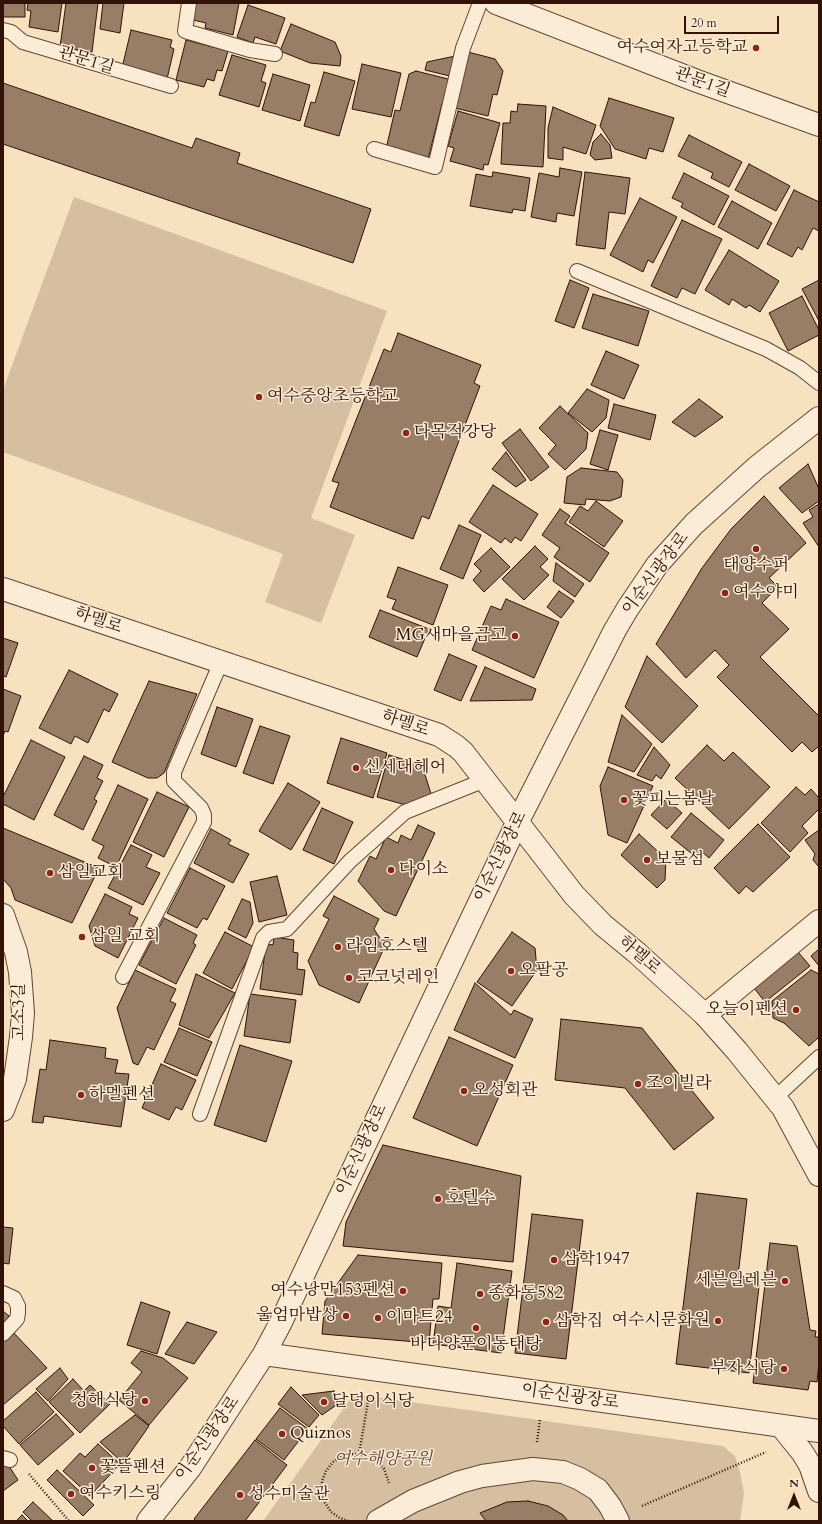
<!DOCTYPE html>
<html>
<head>
<meta charset="utf-8">
<style>
	body { margin:0 }
	#map { position:relative; width:822px; height:1524px; overflow:hidden; background:#f7e2c0; font-family:Cardo,serif }
	canvas { display:block }
	.frame { position:absolute; inset:0; border:4px solid #321206; pointer-events:none }
	.north { position:absolute; left:774px; top:1476px; width:40px; height:40px; -webkit-text-stroke:3px #faecd6; paint-order:stroke; rotate:0deg; font-size:11px; font-weight:700; line-height:16px; text-align:center; color:#321206 }
	.north::after { content:''; display:block; margin:auto; width:14px; height:18px; background:#321206; clip-path:polygon(50% 0,100% 100%,50% 72%,0 100%) }
	.scale { position:absolute; left:684px; top:16px; width:95px; height:18px; box-sizing:border-box; border:2px solid #321206; border-top:0; padding-left:5px; font-size:12px; line-height:14px; white-space:nowrap; color:#321206; -webkit-text-stroke:3px #faecd6; paint-order:stroke }
</style>
</head>
<body>
<div id="map">
<canvas width="822" height="1524"></canvas>
<div class="frame"></div>
<div class="north">N</div>
<div class="scale">20 m</div>
</div>
<script>
const c = document.querySelector('canvas').getContext('2d');
c.lineJoin = 'round';
function fill(path, color) { c.fillStyle = color; c.fill(path, 'evenodd'); }
const shape = rows => new Path2D(rows.map(r => 'M' + r).join(''));
function stroke(path, color, width, dash) { c.strokeStyle = color; c.lineWidth = width; c.lineCap = dash ? 'butt' : 'round'; c.setLineDash(dash || []); c.stroke(path); }
function label(font, color, halo, rows, align = 'center') {
  c.font = font + ' Cardo,"Noto Serif KR",serif'; c.lineWidth = 3; c.setLineDash([]); c.textBaseline = 'middle'; c.strokeStyle = halo; c.fillStyle = color; for (const [text, x, y, turn = 0] of rows) {
    c.save(); c.translate(x, y); c.rotate((+turn || 0) * Math.PI / 180); c.textAlign = isNaN(turn) ? turn : align; if (halo) c.strokeText(text, 0, 0); c.fillText(text, 0, 0); c.restore();
  }
}
fill(shape([
	[74,197,387,311,311,518,355,535,321,623,265,602,283,554,3,452,3,390],
	[354,1394,723,1446,735,1456,740,1472,744,1493,740,1521,263,1521]
]), '#d6bfa0');
const building = shape([
	[3,3,25,3,25,17,3,17,3,3],
	[28,3,62,3,58,32,29,27,31,11,27,10,28,3],
	[66,3,98,3,92,52,60,47,66,3],
	[103,3,124,3,120,33,100,29,103,3],
	[196,3,239,3,233,35,205,28,206,23,193,20,196,3],
	[248,5,285,18,276,44,255,37,253,43,237,37,248,5],
	[291,24,335,42,341,56,340,66,310,63,280,51,291,24],
	[131,30,172,40,170,47,174,49,167,79,122,68,131,30],
	[186,40,228,51,222,71,217,70,214,81,207,79,204,87,176,80,186,40],
	[468,52,495,59,503,71,497,95,493,94,488,116,455,108,468,52],
	[232,55,266,65,261,81,266,83,259,107,219,95,232,55],
	[460,55,454,77,425,70,427,62,460,55],
	[362,64,401,73,391,117,352,109,362,64],
	[416,71,452,80,446,105,442,104,428,159,386,149,395,110,400,111,409,74,416,71],
	[324,72,355,81,339,136,304,126,311,102,315,103,324,72],
	[273,74,310,85,300,121,262,110,273,74],
	[3,83,192,148,196,138,240,153,237,163,371,209,353,263,3,144,3,83],
	[609,98,674,118,663,152,649,148,646,159,615,149,600,126,609,98],
	[518,104,546,106,543,167,501,164,503,123,510,123,511,111,517,112,518,104],
	[553,107,596,125,586,154,563,147,563,160,548,158,548,128,553,107],
	[458,111,500,123,488,165,484,164,483,170,450,161,454,148,448,146,458,111],
	[601,134,610,145,612,158,595,160,590,155,593,142,601,134],
	[689,135,742,162,729,187,711,178,713,173,678,156,689,135],
	[749,164,790,186,776,211,735,190,749,164],
	[560,168,582,172,574,216,557,213,556,222,531,217,539,173,559,177,560,168],
	[493,172,530,178,525,211,513,209,512,213,470,206,476,174,492,177,493,172],
	[585,172,630,178,625,214,609,212,605,249,576,245,585,172],
	[684,173,729,196,714,225,681,207,683,203,672,198,684,173],
	[794,190,819,202,819,231,813,228,802,250,798,247,792,257,767,244,794,190],
	[640,198,677,217,653,263,648,260,643,272,610,255,640,198],
	[732,201,772,223,758,249,718,227,732,201],
	[682,220,722,239,695,294,682,288,677,298,651,286,682,220],
	[729,250,779,281,760,312,749,305,746,308,732,299,729,305,705,290,729,250],
	[570,280,589,288,574,328,555,321,570,280],
	[819,280,819,321,802,289,819,280],
	[593,294,649,311,638,346,582,328,593,294],
	[802,296,819,330,819,335,788,351,769,313,802,296],
	[398,333,481,365,474,383,480,386,429,519,422,516,413,539,330,507,339,483,332,481,384,349,391,352,398,333],
	[606,351,639,365,624,399,591,385,606,351],
	[587,389,609,400,606,418,592,432,568,413,587,389],
	[699,399,723,417,695,437,672,422,699,399],
	[614,404,656,415,650,440,608,428,614,404],
	[560,406,588,433,586,449,565,470,548,454,556,445,539,428,560,406],
	[520,429,549,467,531,481,502,443,520,429],
	[600,430,618,435,608,470,590,464,600,430],
	[506,452,526,480,516,487,492,469,506,452],
	[808,464,819,489,819,501,802,513,779,488,808,464],
	[581,468,617,472,623,480,621,497,610,501,586,499,585,505,564,503,567,477,581,468],
	[493,485,538,514,521,541,515,537,511,543,505,538,501,543,469,522,493,485],
	[764,496,806,543,769,578,778,587,762,603,789,629,760,657,819,716,819,746,812,752,802,742,792,752,717,677,729,665,715,650,686,678,656,644,702,568,731,529,764,496],
	[596,501,623,521,604,547,569,522,580,506,588,511,596,501],
	[819,504,819,547,803,523,813,517,809,510,819,504],
	[560,509,570,516,565,523,609,553,590,582,554,557,560,548,542,535,560,509],
	[459,525,481,535,463,579,440,569,459,525],
	[535,546,548,559,540,567,549,575,524,600,502,579,535,546],
	[491,548,510,567,484,592,473,580,481,571,474,564,491,548],
	[556,563,584,584,575,597,553,581,556,563],
	[398,567,448,585,433,625,392,609,396,600,387,597,398,567],
	[559,591,574,601,561,618,547,607,559,591],
	[506,599,559,622,534,678,472,650,491,606,501,610,506,599],
	[380,610,429,629,417,657,369,637,380,610],
	[3,638,18,643,6,677,3,676,3,638],
	[449,654,477,666,461,701,434,690,449,654],
	[647,656,698,706,662,743,625,707,647,656],
	[485,667,536,689,532,700,470,701,485,667],
	[69,670,118,694,109,712,104,709,88,743,75,736,71,744,39,728,69,670],
	[149,681,197,694,164,773,157,778,148,778,112,762,149,681],
	[3,689,21,696,8,732,5,731,3,736,3,689],
	[217,707,253,719,236,767,201,754,217,707],
	[622,715,652,744,634,772,608,762,622,715],
	[260,726,290,736,273,784,243,773,260,726],
	[341,738,387,753,373,798,327,783,341,738],
	[31,740,65,757,34,820,3,804,3,797,31,740],
	[707,745,724,761,733,752,770,787,729,829,675,778,707,745],
	[654,747,670,765,661,779,656,775,652,781,637,775,654,747],
	[389,755,422,765,432,797,406,805,377,797,389,755],
	[84,756,103,765,97,778,103,781,94,799,97,801,83,830,54,815,84,756],
	[608,767,653,786,627,843,608,835,600,786,608,767],
	[288,783,320,802,291,850,259,831,288,783],
	[118,785,148,799,116,867,98,858,104,846,92,840,118,785],
	[796,787,805,795,811,789,819,798,819,809,802,826,808,833,790,852,761,823,796,787],
	[157,792,189,807,164,857,133,842,157,792],
	[666,799,682,813,667,829,651,815,666,799],
	[322,808,353,822,334,864,303,850,322,808],
	[691,813,724,840,709,858,701,851,696,857,671,837,691,813],
	[758,824,790,857,753,892,746,886,739,894,714,868,758,824],
	[418,825,435,833,396,916,384,911,358,881,370,856,376,859,386,837,398,843,401,835,411,840,418,825],
	[3,828,99,868,72,923,15,900,11,888,3,879,3,828],
	[211,829,231,840,228,844,249,854,233,883,194,863,211,829],
	[819,830,819,867,813,860,815,854,805,840,819,830],
	[639,834,666,859,665,880,657,888,621,855,639,834],
	[131,845,152,855,146,867,160,873,143,905,108,888,131,845],
	[190,868,225,886,207,920,203,918,197,928,167,913,190,868],
	[277,876,287,915,259,922,250,882,277,876],
	[105,894,132,907,129,914,138,918,118,958,95,946,89,926,105,894],
	[334,896,379,919,374,929,385,946,359,1003,319,985,308,961,329,919,323,916,334,896],
	[242,899,250,902,253,923,246,938,228,929,242,899],
	[164,918,197,935,193,943,196,945,176,984,139,965,164,918],
	[225,932,254,947,232,989,203,973,225,932],
	[512,932,535,948,537,970,512,1006,477,982,512,932],
	[274,937,294,940,293,952,298,953,297,969,305,970,302,995,260,989,266,944,273,945,274,937],
	[819,949,819,966,811,956,819,949],
	[798,952,810,966,765,1002,754,988,798,952],
	[135,970,176,989,170,1001,176,1004,154,1050,147,1047,138,1065,133,1063,117,1008,135,970],
	[811,970,819,974,819,1037,809,1046,784,1023,773,1018,772,1001,811,970],
	[196,974,235,993,209,1038,179,1025,196,974],
	[475,983,511,1015,514,1010,533,1019,515,1058,454,1030,475,983],
	[250,994,296,1000,290,1043,244,1036,250,994],
	[561,1019,642,1028,714,1118,674,1150,625,1088,555,1080,561,1019],
	[179,1028,212,1042,197,1076,164,1062,179,1028],
	[449,1037,513,1065,477,1146,413,1118,449,1037],
	[50,1040,106,1048,105,1058,118,1060,115,1073,129,1074,121,1127,44,1116,43,1123,32,1122,40,1069,46,1070,50,1040],
	[240,1045,292,1061,266,1142,214,1125,240,1045],
	[161,1064,196,1080,182,1110,176,1107,169,1120,142,1108,161,1064],
	[383,1145,521,1176,513,1262,343,1246,346,1222,383,1145],
	[697,1193,747,1199,738,1276,760,1278,749,1373,676,1364,697,1193],
	[532,1214,583,1220,566,1359,515,1353,532,1214],
	[3,1227,13,1228,9,1264,3,1263,3,1227],
	[770,1243,797,1246,810,1330,816,1331,815,1337,819,1337,819,1363,817,1382,810,1381,808,1390,753,1383,770,1243],
	[358,1255,442,1263,439,1299,433,1299,429,1343,322,1334,325,1301,358,1255],
	[457,1263,512,1271,501,1353,433,1344,438,1306,451,1308,457,1263],
	[141,1302,170,1312,157,1354,127,1345,141,1302],
	[3,1311,9,1316,3,1325,3,1311],
	[187,1322,217,1332,194,1364,165,1354,187,1322],
	[13,1332,47,1368,3,1405,3,1342,13,1332],
	[141,1351,163,1358,188,1378,149,1425,119,1400,142,1372,131,1363,141,1351],
	[60,1368,68,1379,48,1401,36,1389,60,1368],
	[73,1379,84,1391,90,1385,110,1404,80,1433,49,1402,73,1379],
	[291,1387,319,1415,309,1427,278,1404,291,1387],
	[334,1391,335,1406,322,1415,302,1395,334,1391],
	[36,1392,54,1412,19,1444,3,1426,3,1421,36,1392],
	[280,1408,308,1429,284,1460,256,1439,280,1408],
	[56,1414,74,1434,38,1465,20,1445,56,1414],
	[135,1415,149,1426,123,1463,100,1442,135,1415],
	[255,1440,287,1465,245,1521,196,1521,194,1519,255,1440],
	[98,1444,120,1464,90,1496,63,1471,80,1453,85,1457,98,1444],
	[5,1460,18,1480,3,1491,3,1461,5,1460],
	[57,1470,94,1505,83,1516,47,1480,57,1470],
	[528,1501,548,1506,563,1515,568,1521,486,1521,480,1513,507,1502,528,1501],
	[33,1502,53,1521,32,1521,23,1512,33,1502],
	[22,1515,28,1521,16,1521,22,1515]
]);
fill(building, '#987e67');
stroke(building, '#321206', 1);
const service = shape([
	[189,3,185,31,250,50,275,54],
	[3,30,11,32,23,42,171,86],
	[374,149,435,167,463,48,480,3],
	[577,271,766,349,800,368,819,383],
	[123,977,204,822,204,815,201,808,174,781,174,772,221,662],
	[775,1098,819,1057],
	[200,1114,263,938,269,932,287,929,350,861,405,812,485,780],
	[3,1293,14,1298,18,1306,18,1313,17,1319,3,1334],
	[3,1458,10,1460]
]);
const pedestrian = shape([
	[378,1521,413,1501,460,1482,482,1476,533,1469,563,1472,580,1479,598,1490,610,1506,618,1521]
]);
const minor = shape([
	[496,3,697,81,819,125],
	[3,915,16,952,20,972,23,1013,21,1037,15,1079,3,1110],
	[705,1015,819,921],
	[781,1426,802,1452,810,1465,819,1491]
]);
const tertiary = shape([
	[3,589,439,735,456,746,463,752,574,895,603,925,637,953,705,1015,737,1051,783,1108,819,1175],
	[264,1354,819,1431],
	[148,1521,190,1468,264,1354,280,1324,517,823,615,630,628,608,657,565,694,524,757,467,819,418]
]);
stroke(service, '#634634', 16);
stroke(pedestrian, '#634634', 24);
stroke(minor, '#634634', 24);
stroke(tertiary, '#634634', 24);
stroke(shape([
	[537,1442,540,1419],
	[359,1454,369,1396],
	[29,1474,69,1521],
	[642,1506,766,1452],
	[348,1521,340,1518,331,1512,325,1503,321,1492,322,1481,326,1471,333,1462,343,1456,354,1454,365,1455,375,1460,384,1469,389,1483]
]), '#321206', 2.5, [1, 2]);
stroke(service, '#faecd6', 14);
stroke(pedestrian, '#faecd6', 22);
stroke(minor, '#faecd6', 22);
stroke(tertiary, '#faecd6', 22);
for (const [x, y, r, color] of [
	[756,48,4,"#8f2418"],
	[259,397,4,"#8f2418"],
	[406,433,4,"#8f2418"],
	[756,549,4,"#8f2418"],
	[725,593,4,"#8f2418"],
	[515,636,4,"#8f2418"],
	[356,768,4,"#8f2418"],
	[624,800,4,"#8f2418"],
	[647,860,4,"#8f2418"],
	[391,870,4,"#8f2418"],
	[50,873,4,"#8f2418"],
	[82,937,4,"#8f2418"],
	[338,947,4,"#8f2418"],
	[511,971,4,"#8f2418"],
	[349,978,4,"#8f2418"],
	[796,1010,4,"#8f2418"],
	[638,1084,4,"#8f2418"],
	[464,1091,4,"#8f2418"],
	[81,1095,4,"#8f2418"],
	[438,1199,4,"#8f2418"],
	[554,1260,4,"#8f2418"],
	[785,1281,4,"#8f2418"],
	[403,1291,4,"#8f2418"],
	[480,1294,4,"#8f2418"],
	[346,1316,4,"#8f2418"],
	[378,1318,4,"#8f2418"],
	[718,1321,4,"#8f2418"],
	[546,1322,4,"#8f2418"],
	[476,1328,4,"#8f2418"],
	[784,1369,4,"#8f2418"],
	[145,1401,4,"#8f2418"],
	[324,1402,4,"#8f2418"],
	[282,1434,4,"#8f2418"],
	[92,1468,4,"#8f2418"],
	[71,1494,4,"#8f2418"],
	[240,1495,4,"#8f2418"]
]) { const dot = new Path2D(); dot.arc(x, y, r, 0, 2 * Math.PI); c.fillStyle = color; c.fill(dot); stroke(dot, '#faecd6', 1.5); }
label('17px', '#321206', '#faecd6', [
	["여수여자고등학교",748,48,"right"],
	["여수중앙초등학교",267,397],
	["다목적강당",414,433],
	["태양수퍼",756,566,"center"],
	["여수야미",733,593],
	["MG새마을금고",507,636,"right"],
	["신세대헤어",364,768],
	["꽃피는봄날",632,800],
	["보물섬",655,860],
	["다이소",399,870],
	["삼일교회",58,873],
	["삼일 교회",90,937],
	["라임호스텔",346,947],
	["오팔공",519,971],
	["코코넛레인",357,978],
	["오늘이펜션",788,1010,"right"],
	["조이빌라",646,1084],
	["오성회관",472,1091],
	["하멜펜션",89,1095],
	["호텔수",446,1199],
	["삼학1947",562,1260],
	["세븐일레븐",777,1281,"right"],
	["여수낭만153펜션",395,1291,"right"],
	["종화동582",488,1294],
	["울엄마밥상",338,1316,"right"],
	["이마트24",386,1318],
	["여수시문화원",710,1321,"right"],
	["삼학집",554,1322],
	["바다양푼이동태탕",476,1345,"center"],
	["부자식당",776,1369,"right"],
	["청해식당",137,1401,"right"],
	["달덩이식당",332,1402],
	["Quiznos",290,1434],
	["꽃뜰펜션",100,1468],
	["여수키스링",79,1494],
	["성수미술관",248,1495]
], 'left');
label('17px', '#321206', '#faecd6', [
	["관문1길",86,61,17],
	["관문1길",702,83,20],
	["이순신광장로",656,574,-53],
	["하멜로",98,621,19],
	["하멜로",405,724,19],
	["이순신광장로",501,857,-64],
	["하멜로",639,956,41],
	["고소3길",20,1012,-90],
	["이순신광장로",362,1150,-65],
	["이순신광장로",570,1397,8],
	["이순신광장로",208,1439,-55]
]);
label('italic 17px', '#634634', '#faecd6', [
	["여수해양공원",383,1460]
]);
</script>
</body>
</html>
